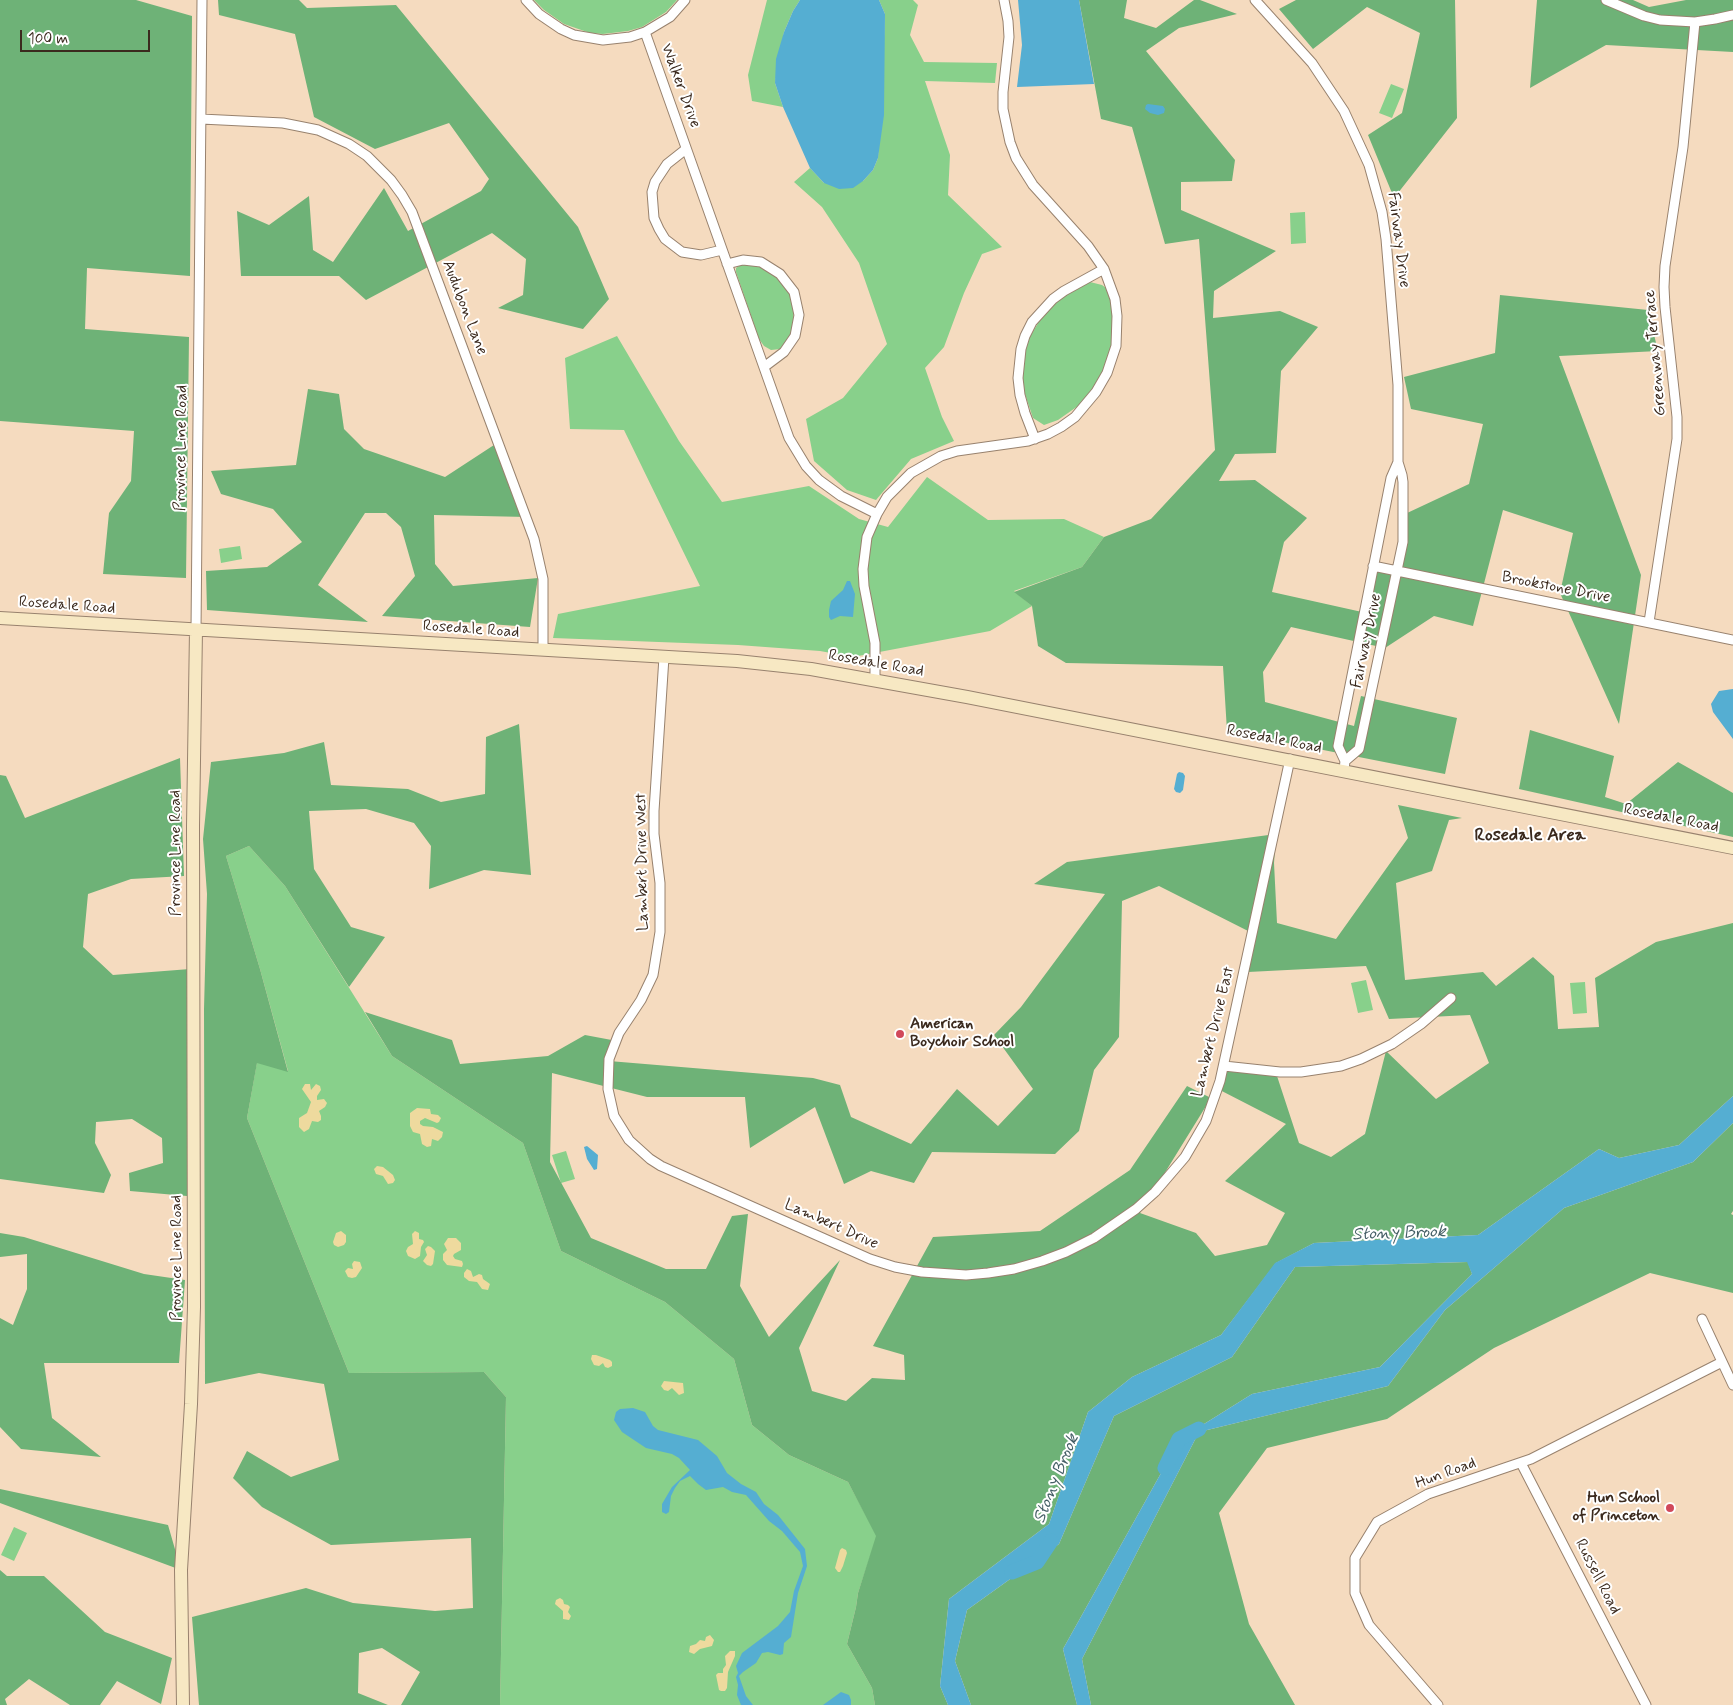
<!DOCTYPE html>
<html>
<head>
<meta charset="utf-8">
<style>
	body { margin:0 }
	#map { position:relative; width:1733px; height:1705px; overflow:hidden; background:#f5dbbf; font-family:Mynerve,sans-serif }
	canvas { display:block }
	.scale { position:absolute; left:20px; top:30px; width:130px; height:22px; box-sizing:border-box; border:2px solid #3b2a1e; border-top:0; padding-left:6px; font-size:15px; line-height:18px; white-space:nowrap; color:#3b2a1e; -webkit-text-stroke:4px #fff; paint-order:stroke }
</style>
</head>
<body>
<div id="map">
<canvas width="1733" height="1705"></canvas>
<div class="scale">100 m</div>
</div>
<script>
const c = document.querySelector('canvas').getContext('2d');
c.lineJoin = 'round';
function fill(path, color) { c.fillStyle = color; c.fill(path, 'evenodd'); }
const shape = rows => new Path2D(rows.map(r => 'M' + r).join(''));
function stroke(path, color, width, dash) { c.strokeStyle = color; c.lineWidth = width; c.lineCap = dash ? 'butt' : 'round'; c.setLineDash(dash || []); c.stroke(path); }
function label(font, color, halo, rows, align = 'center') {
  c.font = font + ' Mynerve,sans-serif'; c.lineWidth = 4; c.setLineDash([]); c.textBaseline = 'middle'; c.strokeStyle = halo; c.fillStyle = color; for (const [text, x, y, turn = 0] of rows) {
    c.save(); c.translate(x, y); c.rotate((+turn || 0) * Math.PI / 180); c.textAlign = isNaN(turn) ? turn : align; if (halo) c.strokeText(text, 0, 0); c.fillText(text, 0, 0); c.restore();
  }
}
fill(shape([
	[534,0,677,0,666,12,642,27,628,31,603,34,590,33,564,24,544,10],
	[767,0,800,0,793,11,784,32,775,83,783,107,752,101,748,75],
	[879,0,913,0,918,5,910,35,924,62,997,63,995,83,925,81,950,155,948,195,1002,247,982,254,964,293,944,347,925,368,942,417,954,441,911,459,876,500,847,490,814,461,806,419,843,398,887,344,859,263,822,207,794,182,810,168,824,183,863,181,873,170,878,158,884,39,885,14],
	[1391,84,1404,89,1392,118,1379,113],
	[1305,212,1306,243,1291,244,1290,213],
	[742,264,761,265,774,273,791,295,794,309,793,326,788,341,780,349,771,350,764,346,759,339,736,272,736,268],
	[1090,282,1102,285,1106,288,1111,300,1113,312,1112,345,1105,367,1094,388,1078,406,1058,420,1044,425,1033,418,1024,391,1022,370,1028,340,1044,313,1061,298],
	[617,336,679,441,722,502,809,486,859,519,888,527,927,477,988,520,1064,519,1104,537,1082,567,1014,591,1032,606,990,631,853,657,820,651,738,645,553,638,558,614,700,586,624,430,570,429,565,358],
	[240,546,242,559,221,563,219,549],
	[249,846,285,886,392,1056,523,1143,561,1251,665,1302,734,1359,752,1425,789,1455,848,1482,877,1536,858,1593,856,1607,847,1644,872,1688,875,1705,500,1705,506,1397,484,1372,349,1373,247,1118,257,1062,288,1071,260,969,226,856],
	[1366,980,1373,1010,1358,1013,1351,983],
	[1585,982,1587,1013,1573,1014,1570,983],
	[566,1151,575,1179,561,1183,552,1155],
	[14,1527,27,1533,14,1561,1,1555]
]), '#88d08b');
fill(shape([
	[0,0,136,0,192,16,190,276,87,268,85,329,189,337,186,578,103,574,109,513,131,481,134,431,0,421],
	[218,0,299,0,307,8,396,5,578,227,609,299,583,329,498,308,523,295,526,259,492,233,366,300,339,276,241,276,237,211,269,225,309,196,313,250,333,262,384,188,408,231,481,191,489,179,449,123,375,149,314,117,295,34,219,15],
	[1079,0,1127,0,1124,18,1156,28,1194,0,1200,0,1237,14,1179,28,1146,51,1235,160,1232,181,1181,182,1181,210,1276,251,1214,291,1213,318,1280,311,1318,327,1281,371,1276,453,1235,454,1219,481,1255,480,1307,518,1284,542,1272,592,1362,612,1374,563,1401,569,1405,514,1469,484,1483,424,1411,409,1404,377,1495,353,1500,295,1648,310,1658,351,1559,356,1641,575,1619,724,1560,593,1573,533,1503,510,1473,626,1434,616,1385,648,1291,627,1263,672,1265,702,1354,726,1361,696,1457,718,1445,774,1227,731,1223,666,1066,663,1038,646,1032,606,1014,592,1082,567,1104,537,1151,519,1215,450,1199,239,1165,244,1132,127,1101,119],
	[1296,0,1455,0,1457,118,1394,198,1368,135,1402,113,1420,33,1367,7,1313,49,1279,9],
	[1537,0,1633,0,1649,7,1686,0,1733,0,1733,52,1606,45,1530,88],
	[308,389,339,394,344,429,364,449,445,477,494,445,512,475,528,517,434,515,435,564,453,586,538,578,530,627,382,616,415,576,401,527,386,513,365,513,318,585,368,622,207,610,206,571,267,567,302,542,273,509,221,494,211,471,296,465],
	[519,724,531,875,484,870,429,889,431,846,414,823,366,809,309,811,314,869,351,927,385,937,349,987,285,886,249,846,226,856,260,969,288,1072,257,1063,247,1118,349,1373,484,1372,506,1397,500,1705,401,1705,420,1672,382,1648,359,1653,358,1693,388,1705,199,1705,192,1617,306,1588,353,1603,435,1611,473,1608,471,1538,331,1545,262,1507,233,1478,247,1451,291,1477,339,1460,324,1384,259,1373,205,1384,204,1009,207,894,203,839,211,762,284,753,324,742,331,785,408,789,441,802,485,794,486,737],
	[1530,730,1614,756,1605,797,1626,804,1678,762,1733,793,1733,837,1519,789],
	[180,758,184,876,131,879,88,894,83,947,113,975,190,969,187,1196,130,1191,129,1173,163,1163,162,1138,132,1119,96,1122,95,1143,111,1175,104,1193,0,1179,0,775,6,776,25,818],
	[1398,805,1462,818,1449,820,1432,871,1396,883,1405,980,1483,972,1496,986,1533,957,1554,976,1558,1029,1599,1027,1595,978,1656,942,1733,923,1733,1096,1679,1145,1619,1158,1599,1149,1478,1235,1314,1243,1276,1263,1221,1335,1132,1377,1088,1412,1049,1524,949,1599,940,1686,948,1705,875,1705,872,1688,847,1644,856,1607,858,1593,876,1536,848,1482,789,1455,752,1425,734,1359,665,1302,561,1251,523,1143,392,1056,365,1012,452,1040,460,1064,548,1056,585,1035,617,1041,609,1061,813,1078,840,1085,851,1117,911,1144,957,1089,998,1126,1033,1089,994,1035,1021,1007,1105,894,1034,884,1067,862,1276,834,1274,863,1277,923,1336,939,1408,838],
	[1159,886,1256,935,1248,972,1366,966,1389,1019,1470,1015,1489,1063,1436,1099,1386,1051,1365,1134,1331,1157,1299,1143,1277,1076,1221,1066,1214,1087,1286,1124,1225,1181,1285,1213,1267,1245,1215,1256,1196,1233,1140,1213,1211,1098,1187,1086,1130,1170,1040,1231,933,1237,873,1346,904,1355,905,1380,872,1378,846,1401,812,1391,799,1348,840,1260,769,1337,740,1286,748,1214,732,1216,706,1269,666,1269,591,1238,550,1162,552,1073,647,1097,745,1097,750,1148,815,1107,844,1184,871,1171,914,1183,932,1152,1055,1154,1079,1131,1094,1070,1119,1037,1122,901],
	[1733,1123,1733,1211,1731,1214,1733,1215,1733,1293,1650,1273,1494,1348,1387,1419,1267,1448,1219,1513,1249,1624,1295,1705,1091,1705,1082,1659,1199,1432,1388,1386,1445,1310,1564,1208,1693,1162],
	[0,1233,24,1237,144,1274,185,1280,179,1363,44,1363,52,1418,101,1457,21,1449,0,1427,0,1318,13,1325,27,1289,27,1254,0,1257],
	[1468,1262,1472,1274,1380,1367,1252,1394,1180,1439,1063,1649,1077,1705,971,1705,955,1661,967,1610,1059,1544,1114,1416,1232,1357,1295,1267],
	[0,1489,168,1525,181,1570,0,1503],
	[0,1570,7,1576,44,1576,105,1632,172,1658,161,1704,117,1681,100,1705,70,1705,29,1679,5,1699,7,1705,0,1705]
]), '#6eb277');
fill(shape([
	[305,1084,310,1084,311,1090,316,1084,320,1086,321,1090,317,1096,317,1100,324,1099,327,1103,325,1107,319,1111,321,1116,321,1120,318,1122,312,1121,309,1129,304,1132,299,1127,299,1118,307,1113,311,1102,302,1089],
	[417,1108,430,1109,431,1114,438,1115,441,1118,439,1122,437,1123,425,1118,420,1121,420,1124,423,1126,433,1127,443,1132,442,1137,438,1141,432,1139,431,1146,427,1147,422,1144,420,1134,413,1132,410,1126,410,1113],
	[377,1166,383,1167,393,1175,395,1180,393,1183,388,1184,383,1176,376,1174,374,1169],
	[341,1231,346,1235,346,1242,344,1245,338,1247,334,1245,333,1242,336,1233],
	[415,1231,419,1233,419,1239,423,1240,424,1242,421,1247,420,1256,415,1259,408,1256,406,1251,408,1247,413,1244,412,1234],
	[448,1238,456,1238,461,1243,461,1250,454,1254,453,1256,455,1259,462,1261,463,1264,462,1267,447,1265,443,1260,443,1254,447,1250,444,1244],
	[428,1246,431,1247,435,1251,433,1264,431,1266,427,1265,423,1261,427,1255,425,1249],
	[354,1261,360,1262,362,1268,356,1277,352,1278,348,1277,345,1271,348,1268,353,1269,352,1264],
	[467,1269,471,1271,473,1277,479,1274,482,1275,483,1279,490,1284,488,1290,482,1289,477,1282,469,1281,464,1277,464,1273],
	[592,1355,596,1355,610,1360,612,1362,612,1366,608,1368,605,1367,603,1363,599,1366,594,1365,591,1359],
	[664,1381,683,1383,684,1393,679,1395,672,1388,668,1391,664,1390,661,1386],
	[842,1548,846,1550,847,1553,843,1566,840,1572,838,1572,835,1568,840,1550],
	[560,1598,563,1600,564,1604,568,1605,570,1607,568,1612,571,1616,569,1620,563,1619,563,1611,555,1604,556,1600],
	[710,1635,714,1640,712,1646,700,1649,694,1654,689,1652,690,1646,696,1644,700,1640,705,1641,706,1637],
	[730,1651,735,1651,735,1656,728,1672,727,1688,725,1691,721,1691,719,1690,716,1675,718,1673,723,1673,723,1669,726,1665,725,1656]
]), '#eeda9e');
fill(shape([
	[800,0,879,0,885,14,884,115,878,158,873,170,863,181,853,188,839,189,824,183,810,168,783,107,775,83,776,59,784,32,793,11],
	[1018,0,1079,0,1094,84,1017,87,1022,45],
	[1148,104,1163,106,1165,109,1164,113,1158,115,1150,113,1145,109,1146,105],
	[847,581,850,581,855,594,853,617,840,616,831,620,829,617,829,610,831,601,843,590],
	[1733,689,1733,739,1713,712,1711,704,1719,691],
	[1179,772,1183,773,1185,776,1183,790,1180,793,1176,792,1174,789,1177,774],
	[1733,1096,1733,1123,1693,1162,1564,1208,1445,1310,1388,1386,1199,1432,1082,1659,1091,1705,1077,1705,1063,1649,1180,1439,1252,1394,1380,1367,1472,1274,1467,1262,1295,1267,1232,1357,1114,1416,1059,1544,967,1610,955,1661,971,1705,948,1705,940,1686,949,1599,1049,1524,1088,1412,1132,1377,1221,1335,1275,1263,1314,1243,1478,1235,1599,1149,1619,1158,1679,1145],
	[587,1146,598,1155,597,1169,594,1170,587,1159,584,1147],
	[633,1408,645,1412,653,1426,658,1430,698,1440,717,1456,727,1473,741,1484,756,1492,764,1504,778,1515,805,1549,807,1566,798,1593,791,1637,784,1643,783,1654,780,1655,768,1652,762,1653,756,1663,743,1672,739,1676,746,1696,753,1705,741,1705,737,1695,738,1685,736,1677,738,1673,736,1666,742,1653,778,1626,790,1612,794,1591,803,1566,800,1552,782,1531,769,1521,746,1495,732,1492,723,1487,706,1490,698,1484,690,1476,680,1481,675,1488,671,1496,669,1512,666,1514,662,1512,662,1504,672,1487,690,1470,679,1458,672,1454,646,1448,622,1432,614,1420,616,1412,620,1409],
	[841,1692,849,1695,851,1700,851,1705,823,1705]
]), '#55aed2');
stroke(shape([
	[1165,1468,1179,1439,1199,1429],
	[1012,1572,1037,1562,1051,1541]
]), '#55aed2', 15);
const street = shape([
	[526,0,539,14,561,29,574,35,603,40,630,37,645,32,670,17,685,0],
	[1255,0,1312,63,1344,111,1369,165,1382,212,1386,239,1398,385,1398,462,1402,475,1403,482,1403,542,1359,749,1345,761,1344,770],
	[1606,0,1644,16,1660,20,1695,22,1715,19,1733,15],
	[645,32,789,438,806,466,819,480,841,496,877,514],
	[201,119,283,123,318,130,349,144,367,156,391,180,402,195,412,212,534,539,543,579,543,650],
	[686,149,667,164,655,182,652,192,654,218,659,229,665,239,682,252,701,255,722,250],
	[727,264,743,260,761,262,780,274,794,292,799,315,795,336,784,352,764,367],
	[1035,439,1025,413,1020,395,1018,378,1021,349,1025,336,1032,322,1053,299,1064,291,1104,269],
	[1373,566,1733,640],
	[1649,622,1677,439,1677,417,1665,307,1664,287,1665,266,1683,147,1695,22],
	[196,630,202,0],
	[664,657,654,811,654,834,660,883,660,932,653,975,641,1000,619,1033,609,1059,608,1089,614,1116,629,1140,650,1159,661,1166,870,1259,895,1267,922,1272,966,1275,988,1273,1014,1269,1042,1261,1066,1252,1094,1238,1136,1209,1155,1192,1185,1157,1206,1121,1220,1081,1290,759],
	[875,680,875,643,864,586,863,569,867,537,877,514,887,497,911,473,941,456,957,451,1028,441,1048,434,1061,427,1075,417,1096,392,1107,373,1116,346,1117,316,1115,299,1104,269,1088,246,1033,185,1016,158,1010,142,1003,109,1003,92,1009,37,1008,21,1004,0],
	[1345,761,1338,746,1391,478,1398,462],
	[1224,1066,1280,1072,1301,1072,1341,1066,1361,1059,1392,1044,1421,1024,1451,998],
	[1702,1319,1733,1385],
	[1521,1463,1646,1705],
	[1438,1705,1369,1625,1355,1593,1355,1558,1377,1522,1428,1494,1531,1459,1722,1362]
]);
const secondary = shape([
	[0,618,737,661,811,669,967,697,1733,848],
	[183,1705,181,1570,191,1404,194,1307,193,826,196,630]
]);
stroke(street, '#98826e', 11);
stroke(secondary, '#98826e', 14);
stroke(street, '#fff', 9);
stroke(secondary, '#f7e8c3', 12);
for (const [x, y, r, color] of [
	[900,1034,5,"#d1495b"],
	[1670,1508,5,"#d1495b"]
]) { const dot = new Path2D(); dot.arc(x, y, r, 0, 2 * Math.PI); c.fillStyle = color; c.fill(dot); stroke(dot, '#fff', 2); }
label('16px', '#3b2a1e', '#fff', [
	["Walker Drive",680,86,70],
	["Fairway Drive",1398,240,83],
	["Audubon Lane",464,308,69],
	["Greenway Terrace",1656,353,-95],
	["Province Line Road",182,448,-89],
	["Brookstone Drive",1556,588,11],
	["Rosedale Road",67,606,4],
	["Rosedale Road",471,630,4],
	["Fairway Drive",1367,641,-78],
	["Rosedale Road",876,664,10],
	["Rosedale Road",1274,740,11],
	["Rosedale Road",1671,819,11],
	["Province Line Road",177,853,-90],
	["Lambert Drive West",643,862,-91],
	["Lambert Drive East",1214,1032,-76],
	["Lambert Drive",831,1225,24],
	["Province Line Road",178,1258,-90],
	["Hun Road",1446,1474,-20],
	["Russell Road",1597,1577,63]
]);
label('bold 16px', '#3b2a1e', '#fff', [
	["American",910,1025],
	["Boychoir School",910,1043],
	["Hun School",1660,1499,"right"],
	["of Princeton",1660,1517,"right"]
], 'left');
label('bold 18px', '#3b2a1e', '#fff', [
	["Rosedale Area",1530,836]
]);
label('italic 18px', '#455f66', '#fff', [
	["Stony Brook",1399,1234,-2],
	["Stony Brook",1057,1479,-68]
]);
</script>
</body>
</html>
